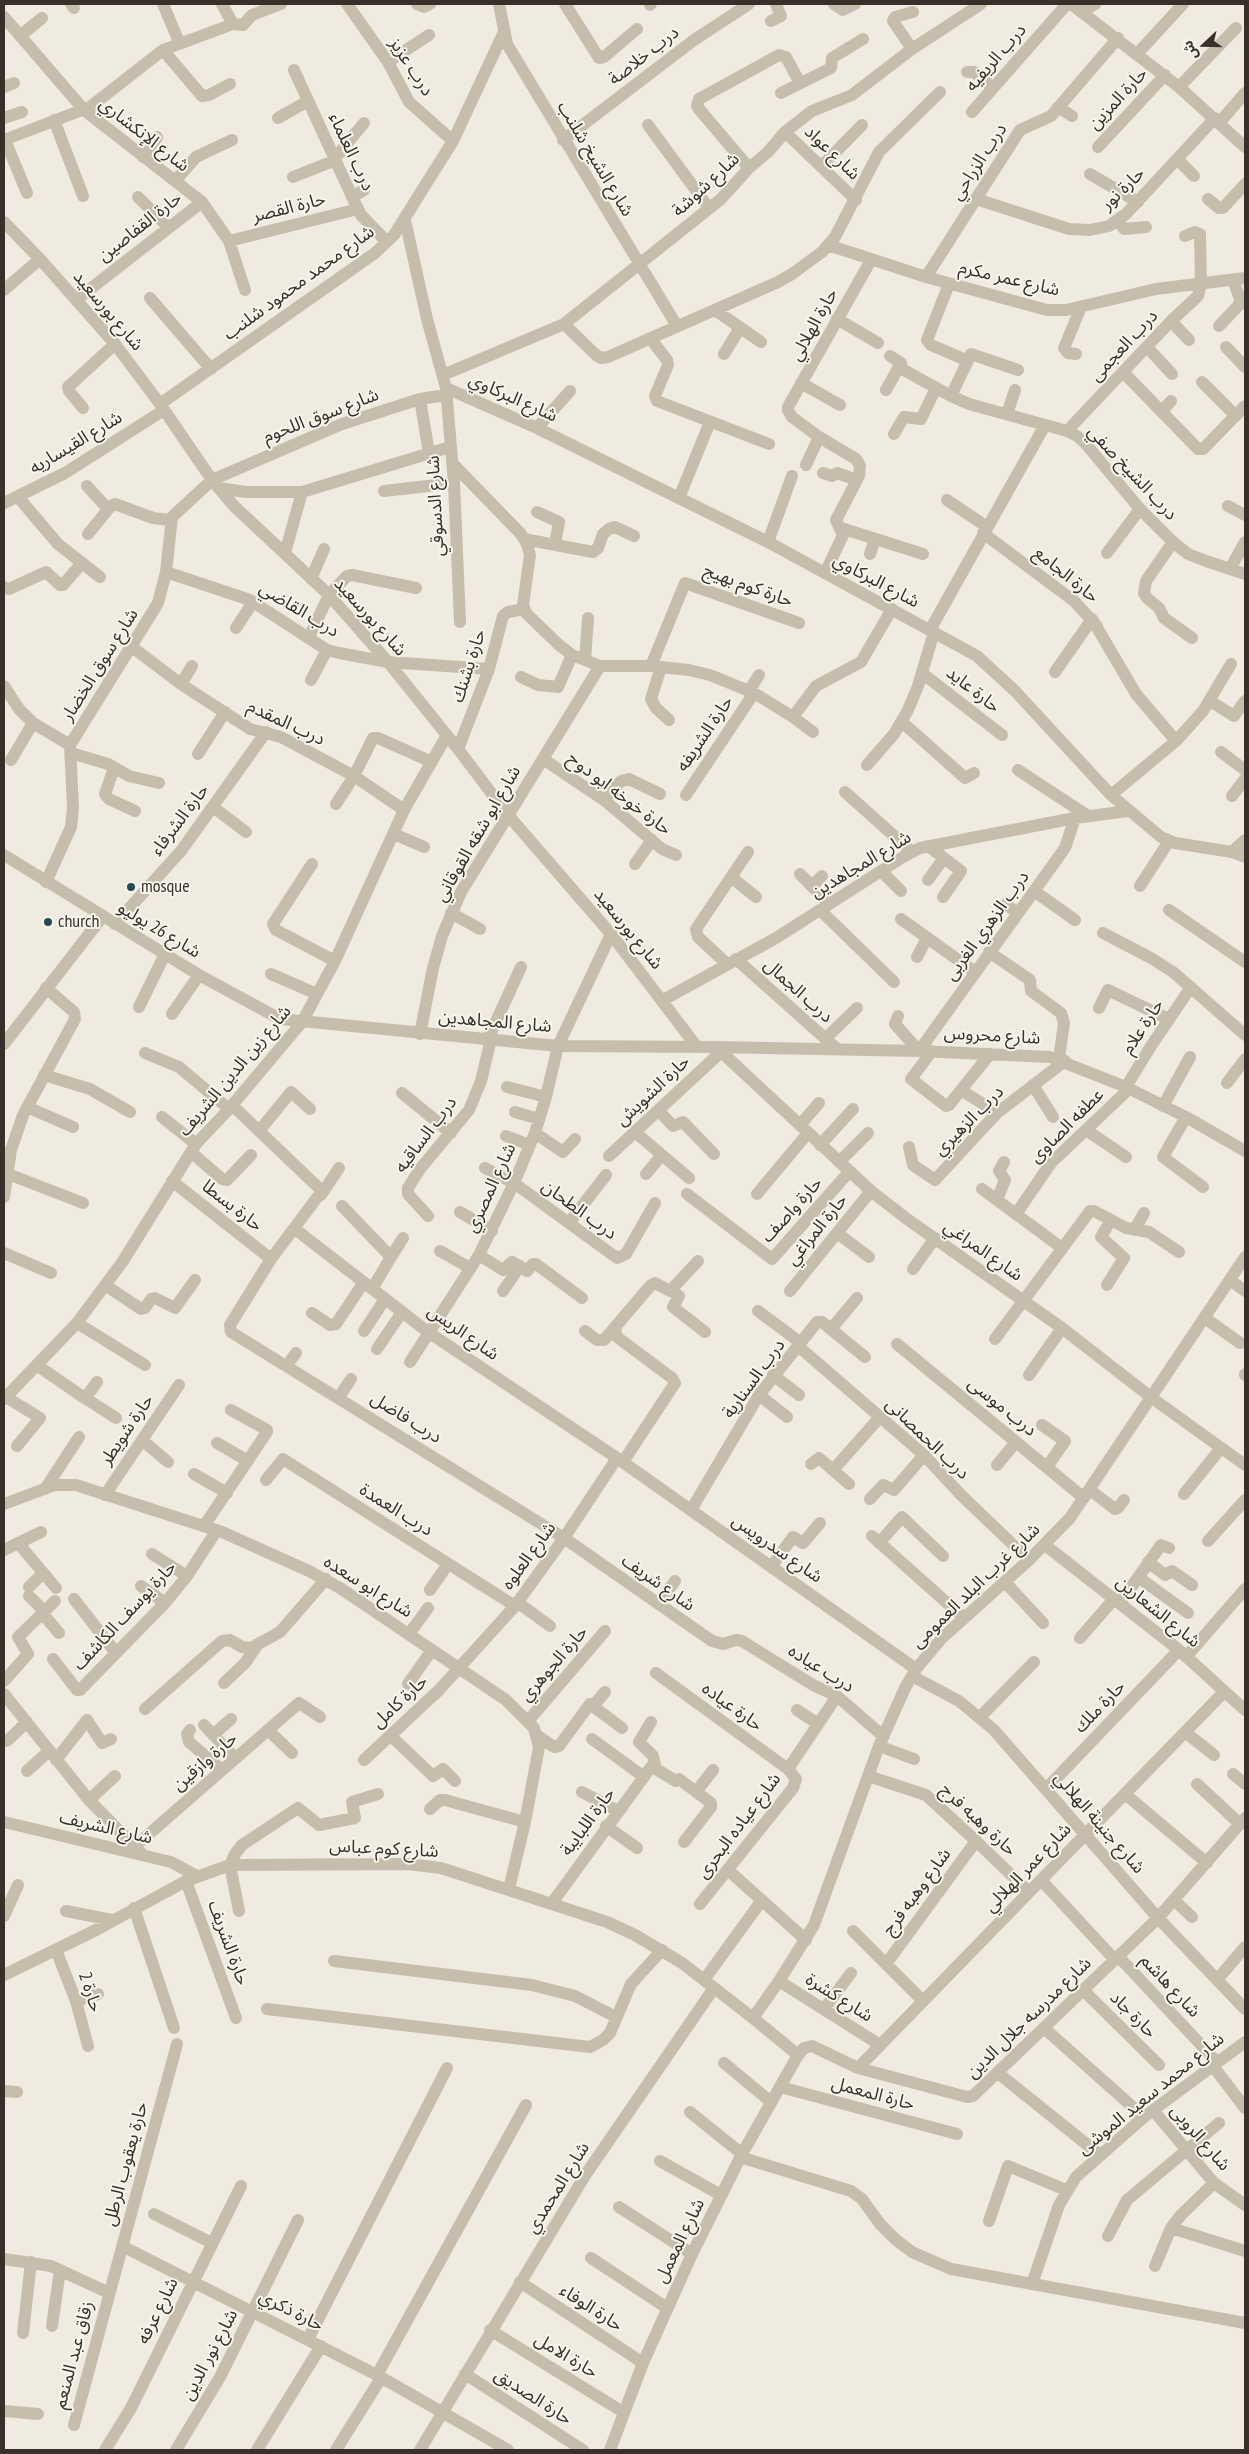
<!DOCTYPE html>
<html>
<head>
<meta charset="utf-8">
<style>
	body { margin:0 }
	#map { position:relative; width:1249px; height:2454px; overflow:hidden; background:#f0ebe0; font-family:"PT Sans Narrow","Noto Sans Arabic",sans-serif }
	canvas { display:block }
	.frame { position:absolute; inset:0; border:5px solid #37302b; pointer-events:none }
	.north { position:absolute; left:1179px; top:20px; width:50px; height:50px; -webkit-text-stroke:4px #f8f5ec; paint-order:stroke; rotate:249deg; font-size:14px; font-weight:700; line-height:20px; text-align:center; color:#37302b }
	.north::after { content:''; display:block; margin:auto; width:18px; height:22px; background:#37302b; clip-path:polygon(50% 0,100% 100%,50% 72%,0 100%) }
</style>
</head>
<body>
<div id="map">
<canvas width="1249" height="2454"></canvas>
<div class="frame"></div>
<div class="north">ش</div>
</div>
<script>
const c = document.querySelector('canvas').getContext('2d');
c.lineJoin = 'round';
const shape = rows => new Path2D(rows.map(r => 'M' + r).join(''));
function stroke(path, color, width, dash) { c.strokeStyle = color; c.lineWidth = width; c.lineCap = dash ? 'butt' : 'round'; c.setLineDash(dash || []); c.stroke(path); }
function label(font, color, halo, rows, align = 'center') {
  c.font = font + ' "PT Sans Narrow","Noto Sans Arabic",sans-serif'; c.lineWidth = 4; c.setLineDash([]); c.textBaseline = 'middle'; c.strokeStyle = halo; c.fillStyle = color; for (const [text, x, y, turn = 0] of rows) {
    c.save(); c.translate(x, y); c.rotate((+turn || 0) * Math.PI / 180); c.textAlign = isNaN(turn) ? turn : align; if (halo) c.strokeText(text, 0, 0); c.fillText(text, 0, 0); c.restore();
  }
}
stroke(shape([
	[71,4,74,8],
	[163,4,179,42],
	[222,4,233,24],
	[347,4,388,62,409,102,453,141],
	[417,4,424,7,430,4],
	[499,4,507,44,677,326],
	[565,4,599,58,604,57,637,29],
	[834,4,843,10,855,4],
	[1071,4,1179,87,1245,147],
	[650,5,651,4],
	[1082,12,1095,4],
	[4,17,84,110,202,202,229,241,245,290],
	[771,21,781,16,776,4],
	[233,24,243,25,252,15,281,4],
	[20,36,42,18],
	[912,49,893,21,895,17,913,12],
	[163,50,202,96,209,95,230,84],
	[1138,53,1183,4],
	[388,62,429,35],
	[294,70,355,203,361,215,387,242],
	[967,72,974,72,993,88],
	[4,87,14,83],
	[1179,87,1236,28],
	[781,93,831,68,832,58,863,39],
	[1058,107,1072,116],
	[972,112,1067,4],
	[4,118,22,112],
	[278,118,308,101],
	[54,120,83,196],
	[1220,122,1245,93],
	[648,125,709,208],
	[785,132,856,200],
	[4,140,90,107,163,50,233,24],
	[5,140,27,193],
	[563,140,694,40,749,4],
	[1098,147,1165,75],
	[143,157,157,137],
	[335,158,364,123],
	[1177,159,1194,176],
	[821,167,862,125],
	[749,168,699,109,697,106,699,99,779,55,786,57,800,83],
	[1090,174,1138,202],
	[293,177,336,160],
	[175,181,196,157,232,140],
	[138,197,168,227],
	[352,197,364,190],
	[976,199,1069,229,1090,230,1109,226,1126,214,1215,118],
	[1208,199,1219,208,1223,208,1245,184],
	[405,220,427,319,446,388,454,483,460,622],
	[1118,221,1124,229,1146,227],
	[4,222,40,259,115,344,160,404,212,480,234,506,329,595,388,662,458,749,508,815,611,934,697,1047],
	[229,241,358,209],
	[828,245,926,277,1047,310,1066,310,1156,289,1245,278],
	[926,277,1020,130,1051,116,1118,38],
	[949,284,927,340,931,345,966,360],
	[4,290,40,259],
	[150,298,211,369],
	[76,300,202,202],
	[715,310,761,342],
	[837,319,878,343],
	[1171,321,1189,340],
	[564,324,596,355,601,358,608,357,778,282,792,274,822,252,835,237,879,152,940,92],
	[1219,326,1239,305,1240,299,1233,280],
	[650,338,667,360,668,365,655,396,657,401,769,444],
	[1147,347,1172,374],
	[1226,347,1245,367],
	[724,354,740,328],
	[1076,354,1068,353,1064,348,1081,307],
	[890,356,901,363,902,369,951,396,969,404,1067,431,1077,436,1085,443,1140,509,1173,542,1188,554,1206,561,1245,574],
	[1123,372,1198,449,1203,449,1245,406],
	[443,375,564,324,721,199,749,168,768,152,785,132,812,111,852,95,912,49,981,4],
	[1202,382,1236,416],
	[801,383,840,405],
	[446,388,537,428,768,542,977,656,1015,691,1111,795,1161,837,1175,843,1232,852,1245,857],
	[886,390,900,365],
	[951,396,971,354,1018,370],
	[420,399,429,453],
	[160,404,375,253,394,235,453,141,503,34],
	[83,408,69,391,68,387,115,344],
	[1162,411,1171,401],
	[1007,414,1015,390],
	[537,428,570,391],
	[1067,431,1171,321,1198,296,1201,284,1200,234,1195,232,1185,236],
	[894,434,904,417,921,419,936,388],
	[452,463,521,534,527,544,530,555,523,605,526,613,559,645,572,655,600,666,651,666,689,670,710,675,754,693,793,717,813,732],
	[806,465,819,437],
	[823,473,832,476,837,473,857,480],
	[87,486,108,509],
	[219,488,246,492,302,492,450,447],
	[384,491,454,483],
	[18,497,58,544,100,577],
	[679,498,710,422],
	[947,500,987,527],
	[4,503,65,473,164,410],
	[1228,506,1245,515],
	[537,512,559,522,555,544],
	[841,528,923,554],
	[983,533,1074,601,1097,626],
	[88,534,110,507,115,504,153,518,170,520],
	[524,539,593,552,598,548,603,534,609,529,615,527,634,536],
	[768,542,792,476],
	[1173,542,1146,581,1144,593,1147,598,1159,608,1164,618,1192,638],
	[285,553,302,492],
	[1107,553,1140,509],
	[870,554,875,539],
	[1230,569,1245,542],
	[166,572,250,600,327,650,339,653,388,662,489,669],
	[825,573,843,535,836,520,859,476,860,466,856,459,819,437,792,417,788,410,788,407,871,260],
	[311,579,324,549],
	[4,587,9,589,46,572,60,585,63,585,81,564],
	[236,628,253,602],
	[930,630,1045,425],
	[309,637,329,595,347,576,352,575,416,588],
	[132,647,181,684,250,729,281,737,354,776,404,810],
	[585,660,588,618],
	[651,666,685,583,799,623],
	[661,667,651,699,656,708,669,720],
	[1055,672,1092,619,1136,694,1176,741],
	[922,673,1002,735],
	[521,677,538,685,558,687,572,655],
	[311,680,327,650],
	[181,684,192,666],
	[4,686,19,709,33,723,70,745],
	[749,691,759,675],
	[1210,701,1234,716,1245,701],
	[793,717,816,686,861,662,892,609],
	[902,722,965,778,974,773],
	[458,749,489,669,503,616,508,612,524,609],
	[1221,752,1245,770],
	[71,753,108,764,129,776,159,783],
	[198,754,225,712],
	[543,759,604,800,662,849,676,855],
	[11,760,33,723],
	[867,765,894,734,908,710,918,686,934,632],
	[114,768,105,794,109,799,135,811],
	[1018,770,1088,816],
	[845,792,912,852],
	[686,795,754,693],
	[1111,795,1176,741,1203,711,1231,664],
	[1232,796,1245,779],
	[604,800,621,781,629,779,660,794],
	[336,804,354,776,373,738,378,738,432,762],
	[213,807,246,832],
	[394,834,424,847],
	[928,846,961,871,943,897],
	[312,864,273,924,276,930,335,961],
	[635,864,652,840],
	[881,871,901,891],
	[800,874,829,904],
	[731,877,756,897],
	[928,880,944,858],
	[46,882,71,827,73,808,70,745,158,603,166,572,172,517,212,480,342,424,420,399,446,395],
	[812,886,822,876],
	[1140,886,1169,841],
	[1034,891,1075,920],
	[1006,904,1017,913],
	[820,910,894,982],
	[1169,910,1245,962],
	[451,913,480,929],
	[901,919,975,972],
	[115,924,181,851,266,732],
	[1103,933,1151,958,1173,972,1245,1035],
	[989,952,1030,980,1031,991,1061,1013,1064,1023,1059,1059],
	[917,957,927,938],
	[736,959,836,1048],
	[727,964,698,937,696,929,748,852],
	[271,974,317,994],
	[663,1000,776,938,903,857,920,848,1075,818,1128,811],
	[139,1007,165,954],
	[1099,1008,1108,990,1168,1019],
	[172,1014,199,975],
	[898,1016,895,1024,919,1051,1065,848,1075,818],
	[420,1034,433,968,442,936,461,892,600,666],
	[488,1039,521,967],
	[825,1039,857,1008],
	[4,1044,103,916],
	[716,1047,871,1191,907,1219,1062,1328,1152,1398,1245,1465],
	[716,1047,919,1051,1050,1057,1126,1087,1186,1117,1245,1151],
	[932,1051,911,1079,946,1106,949,1105,990,1054],
	[145,1053,179,1067,229,1109],
	[44,1075,90,1089,130,1112],
	[1227,1083,1245,1059],
	[1033,1085,1053,1117],
	[507,1087,546,1097],
	[1126,1087,1151,1046,1191,987],
	[961,1090,997,1113],
	[402,1093,451,1133],
	[232,1105,322,1191,271,1259,230,1325,231,1332,564,1538,712,1641,723,1644,736,1640,742,1641,813,1685,837,1696,883,1736],
	[1163,1106,1190,1057],
	[27,1107,73,1127],
	[659,1111,673,1126,683,1122,714,1154],
	[515,1112,539,1119],
	[162,1117,196,1144],
	[1186,1117,1163,1157,1203,1187],
	[800,1125,819,1103],
	[1086,1130,1126,1157],
	[259,1131,291,1092,310,1109],
	[635,1132,689,1178],
	[535,1133,563,1152,575,1139],
	[506,1136,530,1145],
	[820,1145,853,1109],
	[909,1147,913,1165,935,1180,997,1113,1065,1061],
	[191,1152,222,1179,227,1180,251,1155],
	[609,1156,721,1052],
	[839,1162,868,1133],
	[485,1168,514,1183,617,1258,626,1254,655,1203],
	[8,1174,83,1203],
	[646,1174,662,1155],
	[172,1181,271,1259],
	[982,1189,1062,1248],
	[687,1194,772,1259,849,1172],
	[757,1194,808,1133],
	[321,1195,339,1168],
	[4,1197,11,1150,23,1115,75,1019,74,1012,46,988],
	[997,1200,1005,1180,999,1171,1004,1162],
	[342,1206,391,1257,372,1289],
	[460,1212,492,1231],
	[1016,1214,1051,1163,1129,1089],
	[428,1216,408,1194,408,1188,420,1169,469,1110,481,1081,491,1039],
	[569,1223,606,1175],
	[295,1229,428,1332,617,1458,916,1669],
	[1135,1229,1144,1213],
	[837,1233,869,1257],
	[440,1251,470,1268],
	[4,1253,51,1273],
	[479,1255,503,1270,512,1262,527,1271,533,1264,536,1264,582,1298],
	[391,1257,403,1238],
	[913,1269,935,1238],
	[1230,1280,1245,1291],
	[105,1285,141,1309,145,1308,151,1299,155,1298,175,1308,195,1280],
	[1107,1285,1124,1258,1101,1237,1111,1220],
	[671,1290,679,1296,673,1307,705,1332],
	[503,1291,520,1266],
	[790,1291,871,1191],
	[758,1311,801,1343],
	[312,1313,330,1325,336,1324,364,1282],
	[1205,1318,1240,1343],
	[77,1323,145,1365],
	[615,1328,617,1337,672,1378,675,1383,623,1462],
	[831,1329,857,1298],
	[364,1331,385,1299],
	[585,1331,597,1340,604,1340,651,1285,655,1283,670,1291,698,1261],
	[995,1339,1090,1211,1094,1211,1126,1228,1149,1232,1179,1252],
	[897,1344,1084,1498],
	[798,1346,924,1455,961,1495,1029,1560],
	[377,1349,402,1312],
	[410,1362,479,1255,514,1183,535,1133,546,1097,558,1046,611,934],
	[287,1365,296,1353],
	[38,1366,83,1397,87,1396,97,1382],
	[1245,1374,1245,1375],
	[773,1375,799,1395],
	[1029,1375,1062,1328],
	[759,1395,787,1417],
	[6,1397,40,1418,17,1446],
	[339,1397,351,1379],
	[85,1398,116,1418],
	[4,1399,77,1323,123,1261,196,1144,229,1109,302,1022,335,961,404,810,447,735],
	[1042,1425,1065,1441,1047,1467],
	[142,1440,168,1462],
	[217,1443,248,1461],
	[811,1464,819,1458,849,1484],
	[997,1465,1016,1442],
	[833,1470,880,1417],
	[194,1474,227,1493],
	[266,1480,283,1459,515,1606],
	[45,1489,79,1437],
	[1090,1490,1115,1509,1118,1508,1124,1500],
	[1184,1494,1221,1448],
	[105,1495,179,1385],
	[870,1499,883,1485,894,1490,924,1455],
	[4,1504,55,1485,76,1485,222,1532,309,1571,340,1588,506,1700,534,1728,539,1747,525,1822,509,1889],
	[691,1510,759,1395,817,1322,822,1322,865,1357],
	[204,1526,267,1432,267,1430,231,1410],
	[872,1536,964,1618],
	[1208,1541,1245,1500],
	[18,1543,56,1588],
	[879,1543,902,1517,943,1556],
	[1045,1545,1179,1650,1245,1710],
	[4,1550,41,1532],
	[152,1554,187,1576],
	[1148,1562,1165,1575,1172,1571,1192,1585],
	[771,1567,793,1537,803,1543,820,1523],
	[1138,1577,1188,1613],
	[1005,1582,1043,1623],
	[141,1586,165,1603],
	[29,1587,43,1573],
	[430,1590,448,1564],
	[29,1596,44,1611],
	[74,1599,116,1653],
	[517,1602,550,1626],
	[1120,1603,1161,1545,1169,1548],
	[658,1604,675,1581],
	[42,1613,59,1633],
	[409,1634,428,1608],
	[1080,1638,1114,1599],
	[1186,1657,1245,1589],
	[53,1659,77,1690,80,1690,165,1603,187,1576,217,1530],
	[656,1673,788,1769,796,1779,793,1788,700,1904],
	[912,1676,959,1701,994,1730,1158,1918,1245,2009],
	[4,1681,28,1654,18,1637,55,1601],
	[224,1683,245,1663,256,1647],
	[408,1684,432,1650],
	[4,1694,89,1800,142,1854],
	[594,1705,605,1692],
	[145,1709,222,1641,230,1640,242,1647,251,1648,280,1632,326,1579],
	[797,1710,818,1724],
	[980,1717,1034,1662],
	[529,1720,605,1631],
	[651,1722,639,1742,653,1756,656,1769,676,1781,679,1779,711,1803,711,1807,684,1842],
	[204,1725,235,1758],
	[190,1730,187,1734,189,1742,222,1770],
	[268,1730,292,1753],
	[1185,1732,1214,1755],
	[213,1735,231,1719],
	[391,1736,433,1776,443,1769,455,1781],
	[538,1736,554,1747,559,1746,590,1704,622,1728],
	[592,1739,644,1777],
	[7,1741,27,1722],
	[879,1746,914,1759],
	[56,1760,87,1720,102,1743,111,1739],
	[364,1760,439,1690,515,1606,564,1538,617,1458],
	[788,1769,837,1696],
	[27,1771,49,1751],
	[1233,1774,1245,1784],
	[868,1776,926,1795,976,1841,1029,1892],
	[1197,1784,1240,1824],
	[1046,1789,1179,1650],
	[582,1792,618,1811],
	[696,1792,713,1770],
	[1125,1794,1207,1863],
	[89,1800,115,1776],
	[430,1809,440,1800,445,1800,525,1822],
	[4,1822,171,1862,197,1876],
	[606,1826,637,1848],
	[134,1847,299,1703,320,1717],
	[728,1870,806,1940],
	[1041,1880,1115,1960],
	[186,1881,236,2018],
	[1174,1900,1192,1917],
	[552,1903,654,1763],
	[134,1908,174,2028],
	[66,1911,112,1920],
	[239,1911,230,1865,235,1854,242,1845,298,1808,319,1825,355,1818,352,1802,378,1794],
	[4,1916,18,1885],
	[853,1931,923,2001],
	[56,1950,76,2001,88,2046],
	[1118,1956,1217,2062],
	[334,1961,532,1985,575,1996,616,2017],
	[886,1964,976,1841],
	[4,1975,96,1930,186,1881,230,1865,408,1864,441,1868,607,1922,635,1935,682,1963,753,2018],
	[704,1980,762,1900],
	[1217,1980,1245,1947],
	[779,1981,880,2045],
	[1083,1990,1159,2065],
	[76,2001,98,1994],
	[267,2009,590,2047,603,2040,610,2033,631,1984,662,1950],
	[824,2009,851,1973],
	[1044,2028,1144,2117],
	[798,2055,804,2048,812,2046,858,2068,967,2097,973,2096,1158,1918,1245,1818],
	[724,2063,771,2102],
	[1213,2066,1245,2108],
	[858,2068,1224,1692],
	[998,2073,1100,2155],
	[780,2087,957,2134],
	[4,2091,17,2092],
	[1153,2110,1214,2183,1245,2205],
	[690,2112,742,2154],
	[660,2161,721,2195],
	[619,2207,692,2254],
	[154,2214,212,2243],
	[989,2221,1008,2166,1066,2190],
	[1171,2228,1245,2251],
	[1108,2236,1127,2200,1219,2123],
	[122,2246,377,2375,508,2450],
	[591,2258,667,2308],
	[4,2259,51,2266,109,2293],
	[1155,2266,1171,2228,1181,2215,1214,2183],
	[520,2282,643,2363],
	[1032,2284,1059,2205,1076,2177,1144,2117,1245,2042],
	[52,2326,60,2270],
	[490,2330,623,2412],
	[23,2333,31,2262],
	[308,2339,447,2068],
	[465,2374,583,2450],
	[377,2375,526,2105],
	[4,2411,38,2414],
	[74,2425,177,2044],
	[105,2450,131,2408,241,2186],
	[176,2450,220,2377,298,2220],
	[257,2450,321,2346],
	[336,2450,381,2378],
	[420,2450,586,2174,714,1988]
]), '#c7bdad', 12);
stroke(shape([
	[1232,852,1245,840],
	[4,855,199,975,280,1019,558,1046,716,1047],
	[740,2157,851,2191,862,2199,880,2224,895,2239,912,2252,951,2269,1245,2323],
	[610,2450,643,2363,692,2254,742,2154,798,2055,753,2018,779,1981,814,1925,879,1746,905,1688,916,1669,942,1638,1029,1560,1070,1518,1245,1257]
]), '#c7bdad', 12);
for (const [x, y, r, color] of [
	[131,887,5,"#254a54"],
	[48,922,5,"#254a54"]
]) { const dot = new Path2D(); dot.arc(x, y, r, 0, 2 * Math.PI); c.fillStyle = color; c.fill(dot); stroke(dot, '#f8f5ec', 2); }
label('18px', '#37302b', '#f8f5ec', [
	["درب خلاصة",644,56,-38],
	["درب الريفيه",996,58,-49],
	["درب عزيز",411,67,57],
	["حارة المزين",1118,99,-47],
	["شارع الإنكشاري",144,135,38],
	["درب العلماء",351,152,65],
	["شارع عواد",832,153,44],
	["شارع الشيخ شلنب",595,159,59],
	["درب الزراحي",979,162,-57],
	["شارع شوشة",706,185,-43],
	["حارة نور",1123,189,-44],
	["حارة القصر",289,208,-14],
	["حارة القفاصين",140,227,-38],
	["شارع عمر مكرم",1009,279,13],
	["شارع محمد محمود شلنب",299,283,-36],
	["شارع بورسعيد",108,311,50],
	["حارة الهلالي",814,325,-61],
	["درب العجمى",1124,346,-47],
	["شارع البركاوي",513,398,24],
	["شارع سوق اللحوم",321,416,-21],
	["شارع القيساريه",76,443,-31],
	["درب الشيخ صفي",1132,473,47],
	["شارع الدسوقي",436,506,-93],
	["حارة الجامع",1066,575,39],
	["شارع البركاوي",876,581,28],
	["حارة كوم بهيج",748,586,20],
	["درب القاضي",299,610,31],
	["شارع بورسعيد",370,617,48],
	["شارع سوق الخضار",100,665,-58],
	["حارة بشنك",469,666,-72],
	["حارة عايد",973,690,38],
	["درب المقدم",286,723,25],
	["حارة الشريفه",705,734,-56],
	["حارة خوخه ابو دوح",619,794,37],
	["حارة الشرفاء",180,820,-53],
	["شارع ابو شقه القوقاني",478,834,-60],
	["شارع المجاهدين",861,865,-31],
	["درب الزهري الغربى",987,926,-54],
	["شارع بورسعيد",628,929,51],
	["شارع 26 يوليو",159,930,31],
	["درب الجمال",798,991,42],
	["شارع المجاهدين",495,1022,5],
	["حارة علام",1143,1027,-57],
	["شارع محروس",992,1036,3],
	["شارع زين الدين الشريف",235,1071,-50],
	["حارة الشويش",653,1091,-43],
	["درب الزهيري",969,1121,-45],
	["عطفه الصاوى",1067,1126,-45],
	["درب الساقيه",426,1135,-53],
	["شارع المصري",491,1188,-65],
	["حارة بسطا",232,1206,38],
	["درب الطحان",579,1210,36],
	["حارة واصف",792,1210,-48],
	["حارة المراغي",817,1230,-51],
	["شارع المراغي",983,1251,35],
	["شارع الريس",463,1333,35],
	["درب السنارية",754,1379,-54],
	["درب موسى",1002,1407,39],
	["درب فاضل",406,1418,32],
	["حارة شويطر",127,1430,-56],
	["درب الحمصانى",927,1439,44],
	["درب العمدة",396,1510,32],
	["شارع سدرويس",777,1549,35],
	["شارع العلوه",529,1556,-54],
	["شارع شريف",658,1583,35],
	["شارع غرب البلد العمومى",976,1586,-44],
	["شارع ابو سعده",368,1587,32],
	["شارع الشعارين",1158,1612,39],
	["حارة يوسف الكاشف",125,1616,-47],
	["حارة الجوهري",554,1664,-49],
	["درب عياده",821,1669,32],
	["حارة كامل",400,1702,-43],
	["حارة عياده",732,1707,36],
	["حارة ملك",1100,1707,-46],
	["حارة وازقين",205,1762,-41],
	["حارة وهبه فرج",978,1820,43],
	["حارة اللبايبة",588,1822,-54],
	["شارع جنينة الهلالي",1099,1823,49],
	["شارع عياده البحرى",739,1826,-53],
	["شارع الشريف",106,1828,13],
	["شارع كوم عباس",384,1849,3],
	["شارع عمر الهلالي",1028,1868,-46],
	["شارع وهبه فرج",917,1892,-54],
	["حارة الشريف",228,1943,70],
	["شارع هاشم",1170,1986,47],
	["حارة 2",90,1992,72],
	["شارع كشرة",839,1998,32],
	["حارة جاد",1133,2015,45],
	["شارع مدرسه جلال الدين",1029,2018,-44],
	["حارة المعمل",873,2094,15],
	["شارع محمد سعيد الموشى",1151,2094,-39],
	["شارع الروبى",1200,2138,49],
	["حارة يعقوب الرطل",126,2164,-75],
	["شارع المحمدي",558,2188,-58],
	["شارع المعمل",680,2241,-64],
	["حارة الوفاء",591,2308,33],
	["شارع عرفه",158,2311,-64],
	["حارة ذكري",291,2311,27],
	["زقاق عبد المنعم",74,2355,-75],
	["شارع نور الدين",210,2355,-62],
	["حارة الامل",566,2356,31],
	["حارة الصديق",533,2397,33]
]);
label('18px', '#37302b', '#f8f5ec', [
	["mosque",141,887],
	["church",58,922]
], 'left');
</script>
</body>
</html>
